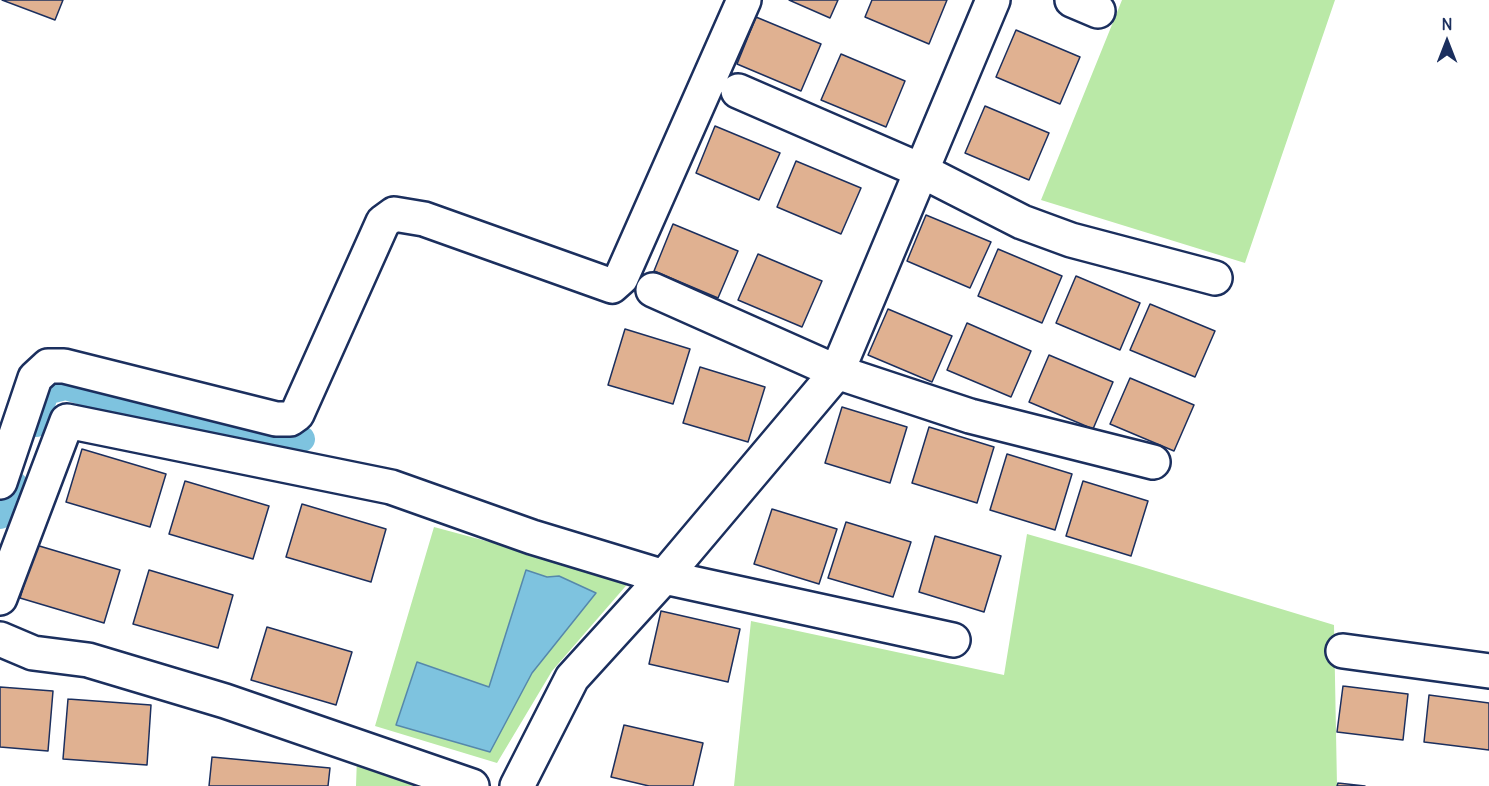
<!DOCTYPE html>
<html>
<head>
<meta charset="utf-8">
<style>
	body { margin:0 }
	#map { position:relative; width:1489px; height:786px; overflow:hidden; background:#fff; font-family:Delius,sans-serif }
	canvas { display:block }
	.north { position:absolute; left:1417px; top:12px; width:60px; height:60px; -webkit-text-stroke:4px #fff; paint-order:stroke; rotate:0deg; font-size:16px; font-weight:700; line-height:24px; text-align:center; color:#1b2f5e }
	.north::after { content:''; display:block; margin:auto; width:21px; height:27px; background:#1b2f5e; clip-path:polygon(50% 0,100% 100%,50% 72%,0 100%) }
</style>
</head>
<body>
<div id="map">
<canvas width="1489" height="786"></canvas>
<div class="north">N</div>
</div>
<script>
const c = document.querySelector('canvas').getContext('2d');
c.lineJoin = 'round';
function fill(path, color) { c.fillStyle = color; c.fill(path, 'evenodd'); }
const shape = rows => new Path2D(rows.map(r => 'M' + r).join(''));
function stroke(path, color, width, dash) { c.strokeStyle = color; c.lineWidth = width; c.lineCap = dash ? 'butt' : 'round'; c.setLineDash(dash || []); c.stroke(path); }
fill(shape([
	[1122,0,1335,0,1245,263,1041,200],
	[434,527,631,580,552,671,497,763,375,726],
	[1027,534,1136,565,1334,625,1337,786,734,786,751,621,1004,675],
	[357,757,452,786,356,786]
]), '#bae9a7');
const water = shape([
	[526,570,547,577,559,576,596,593,532,673,490,752,396,725,417,662,489,687,526,570]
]);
fill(water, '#7ec3df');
stroke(water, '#5688ab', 1.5);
stroke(shape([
	[36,424,46,392,66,387,89,394,302,439],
	[0,516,15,485]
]), '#7ec3df', 26);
const building = shape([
	[2,0,63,0,55,20,2,0],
	[789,0,838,0,830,18,789,0],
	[872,0,947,0,929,44,865,17,872,0],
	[756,17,821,44,801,91,737,64,756,17],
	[1016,30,1080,57,1060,104,996,77,1016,30],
	[841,54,905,81,886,127,821,100,841,54],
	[985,106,1049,133,1029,180,965,153,985,106],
	[715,126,780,153,759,200,696,173,715,126],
	[796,161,861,188,841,234,777,207,796,161],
	[926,215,991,242,970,288,907,261,926,215],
	[673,224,738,251,718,298,654,271,673,224],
	[998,249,1062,276,1042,323,978,296,998,249],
	[758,254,822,281,802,327,738,300,758,254],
	[1076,276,1140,303,1120,350,1056,323,1076,276],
	[1150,304,1215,331,1195,377,1130,350,1150,304],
	[888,309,952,336,932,382,868,355,888,309],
	[967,323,1031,351,1011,397,947,370,967,323],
	[625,329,690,349,673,404,608,385,625,329],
	[1049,355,1113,382,1093,429,1029,402,1049,355],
	[700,367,765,387,748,442,683,423,700,367],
	[1130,378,1194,405,1174,451,1110,424,1130,378],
	[842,407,907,427,890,483,825,463,842,407],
	[929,427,994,447,977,503,912,483,929,427],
	[82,449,166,474,150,527,66,502,82,449],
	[1007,454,1072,474,1055,530,990,510,1007,454],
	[185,481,269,506,253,559,169,534,185,481],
	[1083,481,1148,501,1131,556,1066,536,1083,481],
	[302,504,386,529,371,582,286,557,302,504],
	[772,509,837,529,819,584,754,564,772,509],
	[846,522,911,542,893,597,828,578,846,522],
	[935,536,1001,556,984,612,919,592,935,536],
	[36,545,120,570,104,623,20,598,36,545],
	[149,570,233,595,218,648,133,624,149,570],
	[661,611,740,629,728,682,649,664,661,611],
	[267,627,352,652,336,705,251,680,267,627],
	[1343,686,1408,694,1403,740,1337,732,1343,686],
	[0,687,53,691,48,751,0,747,0,687],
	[1429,695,1489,703,1489,750,1424,742,1429,695],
	[68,699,151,705,147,765,63,759,68,699],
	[624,725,703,743,693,786,649,786,611,777,624,725],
	[212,757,330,768,328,786,209,786,212,757],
	[1338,783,1365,786,1337,786,1338,783]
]);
fill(building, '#e0b191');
stroke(building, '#1b2f5e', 1.5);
const minor = shape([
	[1072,0,1098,11],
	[738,91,922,171,1022,222,1071,240,1215,278],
	[653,290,837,372,970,416,1153,462],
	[0,482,35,378,48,366,64,366,276,419,290,419,297,414,383,222,394,214,424,219,612,286,621,278,744,0],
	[0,598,67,421,391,487,532,537,664,577,953,640],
	[0,639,33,653,88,660,225,701,472,786],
	[1343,651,1489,671],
	[517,786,572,678,664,577,837,372,993,0]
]);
stroke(minor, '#1b2f5e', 38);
stroke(minor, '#fff', 33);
</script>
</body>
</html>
